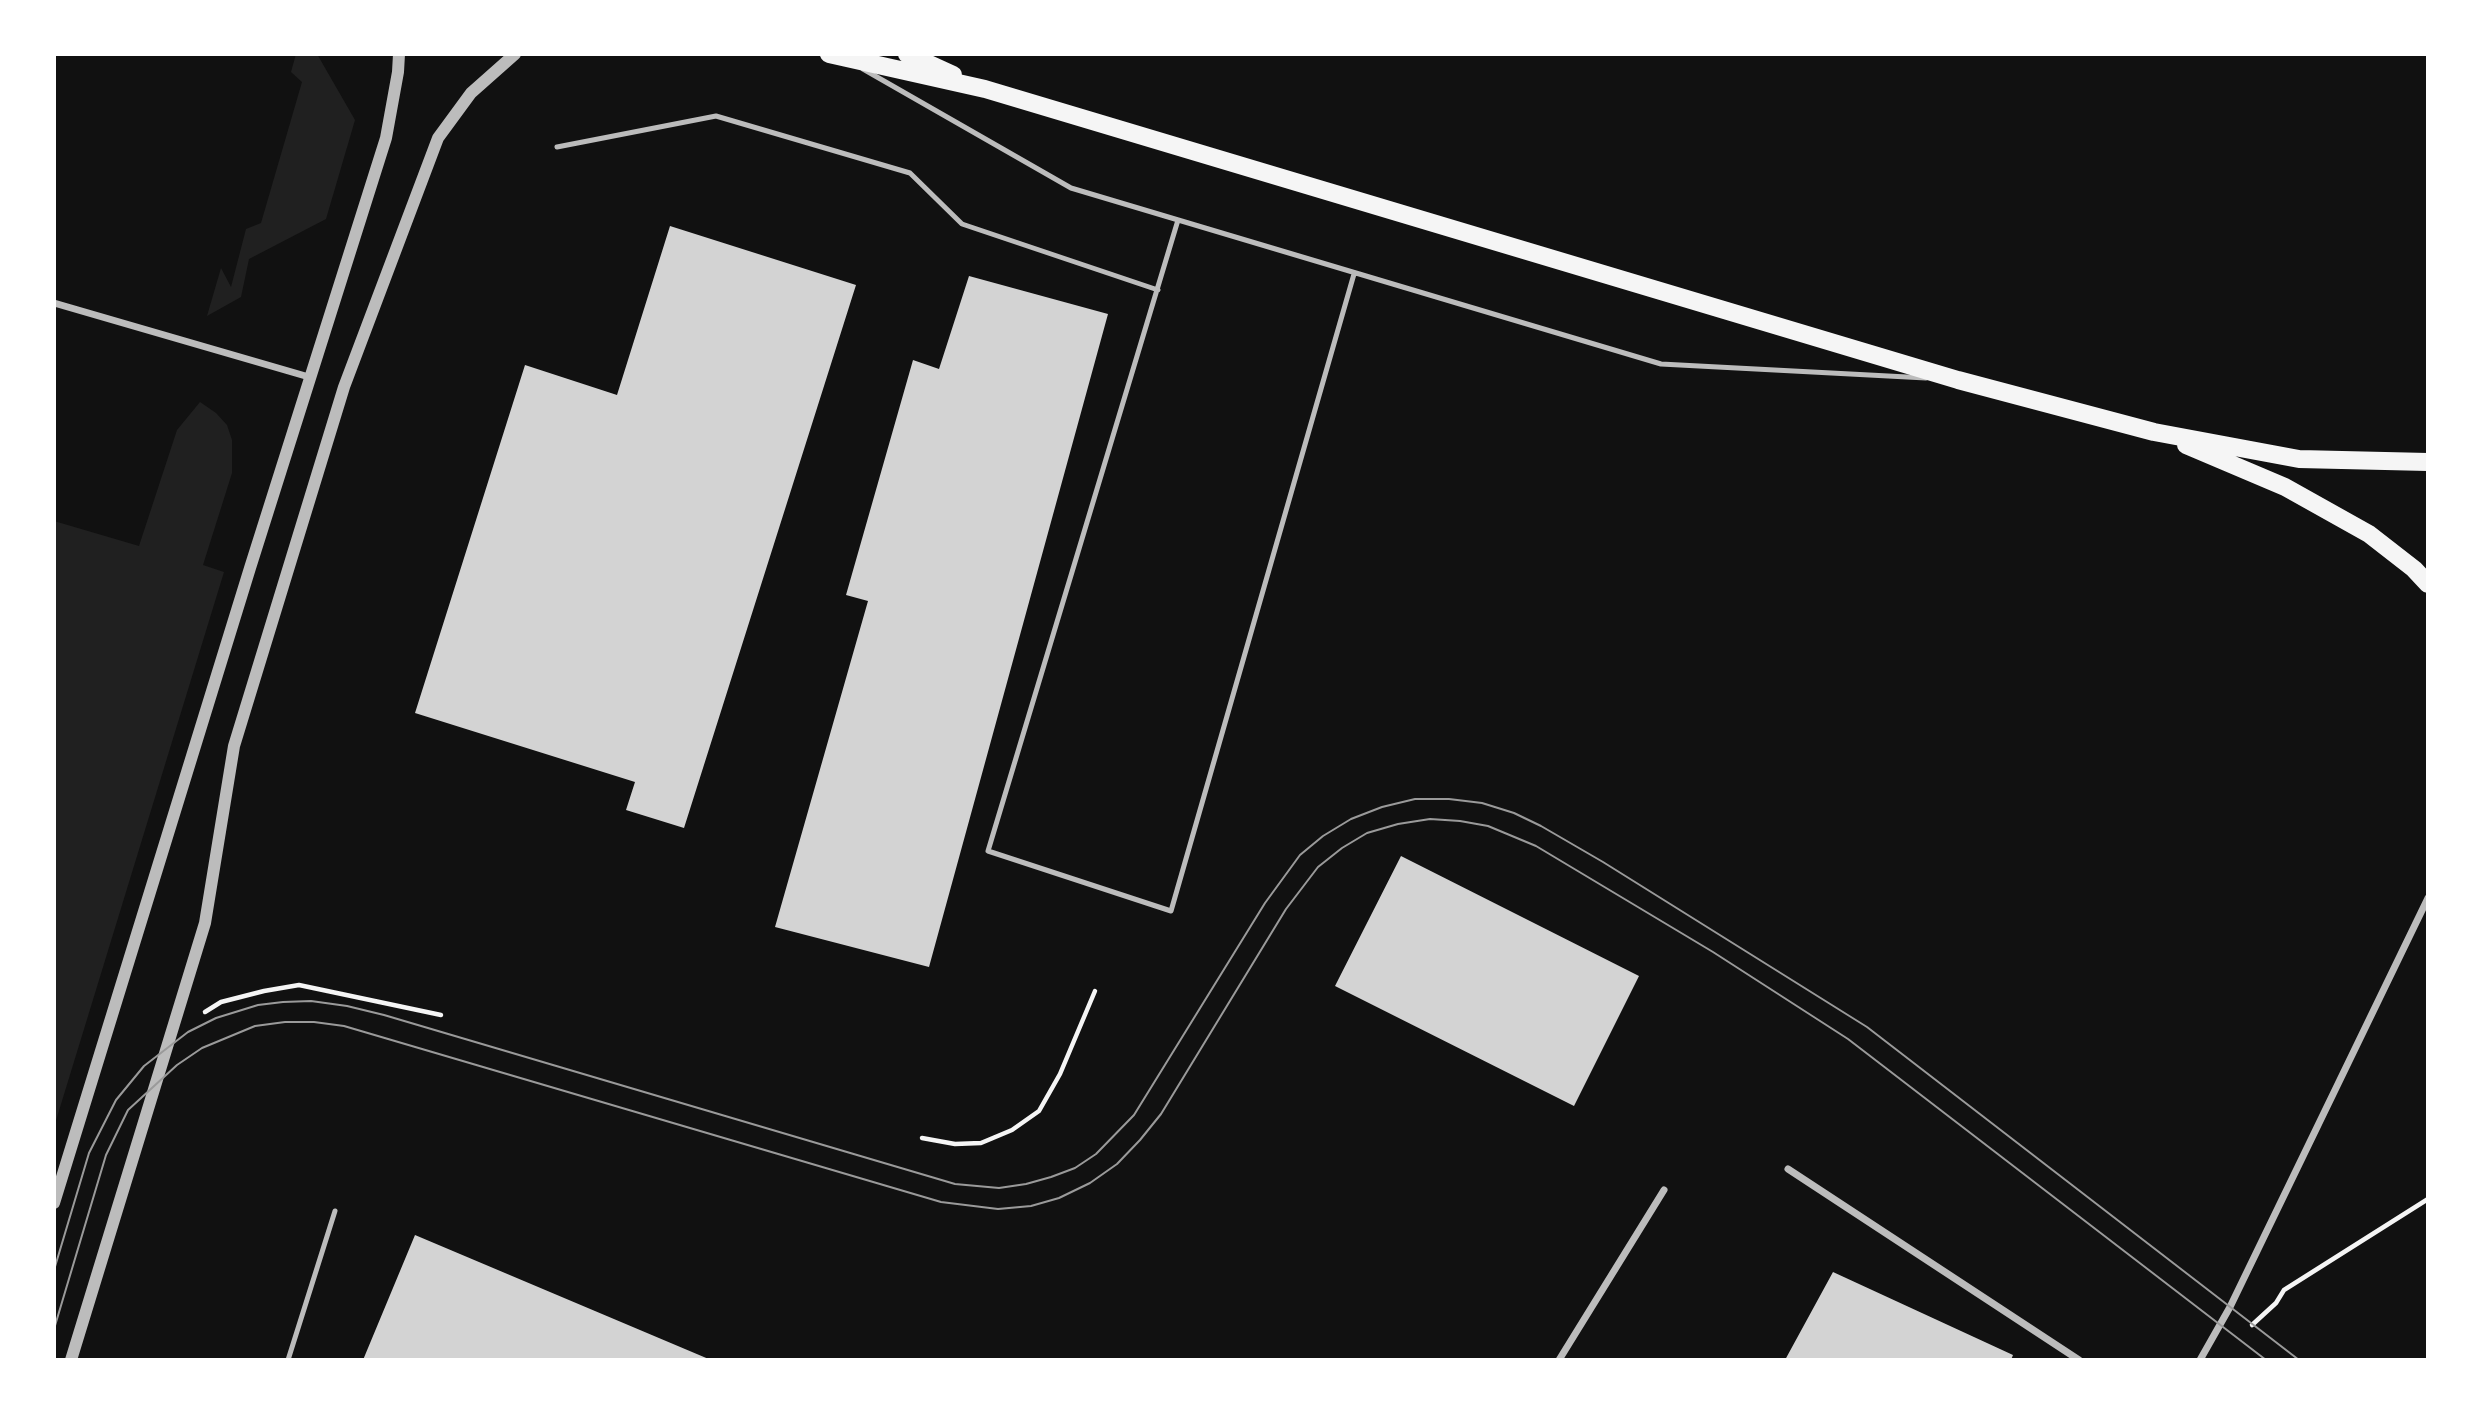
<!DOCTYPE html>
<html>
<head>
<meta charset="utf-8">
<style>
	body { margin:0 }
	#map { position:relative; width:2482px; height:1414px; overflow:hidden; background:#111; font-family:"Alegreya Sans",sans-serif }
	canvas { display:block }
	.frame { position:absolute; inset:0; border:56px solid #fff; pointer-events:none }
</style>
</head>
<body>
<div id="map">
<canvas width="2482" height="1414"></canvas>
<div class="frame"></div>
</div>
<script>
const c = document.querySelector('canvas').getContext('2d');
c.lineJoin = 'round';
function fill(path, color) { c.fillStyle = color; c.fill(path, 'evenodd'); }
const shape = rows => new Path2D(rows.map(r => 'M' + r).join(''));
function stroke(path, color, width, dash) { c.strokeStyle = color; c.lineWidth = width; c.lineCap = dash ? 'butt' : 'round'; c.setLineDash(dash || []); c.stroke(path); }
fill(shape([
	[296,54,317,54,355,120,326,219,249,259,241,297,207,316,221,268,231,287,246,229,261,223,302,82,291,72],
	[200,402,216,413,227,425,232,440,232,473,203,565,224,572,54,1127,54,521,139,546,177,430]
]), '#202020');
fill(shape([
	[670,226,856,285,684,828,626,810,635,782,415,713,525,365,617,395],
	[969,276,1108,314,929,967,775,927,868,601,846,595,913,360,939,369],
	[1401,856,1639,976,1574,1106,1335,986],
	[415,1235,711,1360,363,1360],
	[1833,1272,2013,1355,2011,1360,1785,1360]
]), '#d3d3d3');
stroke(shape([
	[205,1012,221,1002,264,991,299,985,441,1015],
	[922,1138,955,1144,981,1143,1012,1130,1039,1111,1060,1074,1095,991],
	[2252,1325,2276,1303,2284,1290,2428,1199]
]), '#f5f5f5', 4.5);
stroke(shape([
	[863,69,1071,188,1661,364,1926,378],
	[557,147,716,116,910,173,962,224,1158,290],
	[1178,220,988,851,1171,911,1354,274],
	[288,1360,335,1211]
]), '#bcbcbc', 5);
stroke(shape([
	[54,303,309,377],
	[1788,1169,2079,1360],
	[1559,1360,1664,1190],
	[2200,1360,2230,1307,2428,898]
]), '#bcbcbc', 7);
stroke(shape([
	[54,1203,250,568,386,138,398,72,399,54],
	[71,1360,205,923,234,746,344,387,438,138,471,93,515,54]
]), '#bcbcbc', 12);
stroke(shape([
	[829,54,985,89,1958,380,2154,432,2299,459,2428,462],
	[907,54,953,75],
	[2186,445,2285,487,2369,534,2414,569,2428,584]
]), '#f5f5f5', 18);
stroke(shape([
	[54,1270,89,1153,116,1100,144,1066,188,1032,216,1018,258,1005,283,1002,311,1001,347,1006,384,1015,955,1184,999,1188,1026,1184,1051,1177,1075,1168,1096,1154,1134,1115,1265,903,1300,855,1323,836,1351,819,1382,807,1415,799,1449,799,1482,803,1514,813,1541,826,1603,862,1867,1027,2299,1360],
	[54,1329,106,1155,128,1110,177,1065,202,1048,255,1026,285,1022,314,1022,344,1026,941,1202,998,1209,1031,1206,1059,1198,1090,1183,1117,1164,1140,1140,1161,1114,1286,909,1318,867,1342,848,1367,833,1398,824,1430,819,1460,821,1488,826,1536,846,1713,952,1848,1039,2266,1360]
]), '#9a9a9a', 2);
</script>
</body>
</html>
